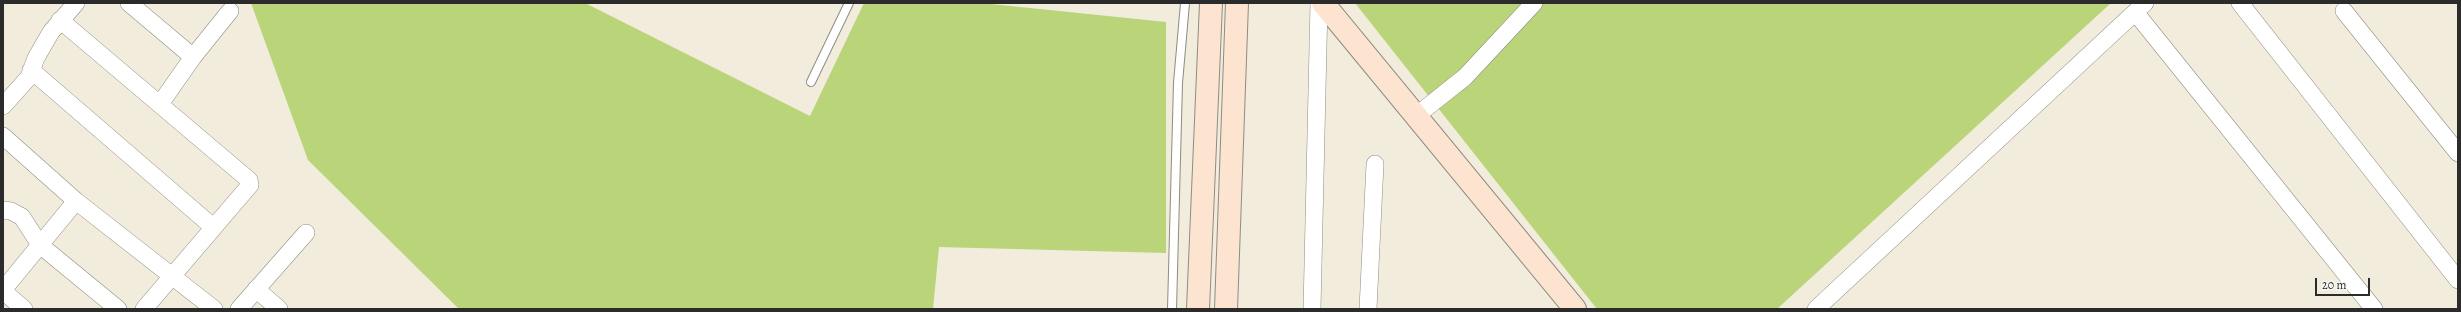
<!DOCTYPE html>
<html>
<head>
<meta charset="utf-8">
<style>
	body { margin:0 }
	#map { position:relative; width:2461px; height:312px; overflow:hidden; background:#f1ecdb; font-family:Alegreya,serif }
	canvas { display:block }
	.frame { position:absolute; inset:0; border:4px solid #2b2b2b; pointer-events:none }
	.scale { position:absolute; left:2315px; top:278px; width:55px; height:18px; box-sizing:border-box; border:2px solid #2b2b2b; border-top:0; padding-left:5px; font-size:12px; line-height:14px; white-space:nowrap; color:#2b2b2b; -webkit-text-stroke:3px #f6f6f2; paint-order:stroke }
</style>
</head>
<body>
<div id="map">
<canvas width="2461" height="312"></canvas>
<div class="frame"></div>
<div class="scale">20 m</div>
</div>
<script>
const c = document.querySelector('canvas').getContext('2d');
c.lineJoin = 'round';
function fill(path, color) { c.fillStyle = color; c.fill(path, 'evenodd'); }
const shape = rows => new Path2D(rows.map(r => 'M' + r).join(''));
function stroke(path, color, width, dash) { c.strokeStyle = color; c.lineWidth = width; c.lineCap = dash ? 'butt' : 'round'; c.setLineDash(dash || []); c.stroke(path); }
fill(shape([
	[251,3,585,3,810,116,864,3,981,3,1166,22,1166,253,939,247,933,309,459,309,308,160],
	[1355,3,2111,3,1777,309,1597,309]
]), '#b9d479');
const lane = shape([
	[811,82,849,3],
	[1172,309,1178,83,1185,3]
]);
const street = shape([
	[129,3,193,57],
	[2240,3,2458,280],
	[2344,11,2458,153],
	[2135,12,2374,309],
	[60,20,249,180,250,185,144,309],
	[31,70,213,227],
	[160,104,193,57,230,11],
	[3,106,29,77,36,58,51,32,76,3],
	[1416,116,1465,77,1534,3],
	[3,136,76,201,214,309],
	[3,210,11,211,22,217,40,245,118,309],
	[256,289,279,309],
	[3,290,76,201],
	[3,291,24,309],
	[239,309,306,233],
	[1312,309,1319,3],
	[1368,309,1375,164],
	[1816,309,2145,3]
]);
const secondary = shape([
	[1323,3,1575,309],
	[1198,309,1211,3],
	[1226,309,1237,3]
]);
stroke(lane, '#8e8c83', 10);
stroke(street, '#8e8c83', 18);
stroke(secondary, '#8e8c83', 24);
stroke(lane, '#fff', 8);
stroke(street, '#fff', 17);
stroke(secondary, '#fde4d0', 22);
</script>
</body>
</html>
